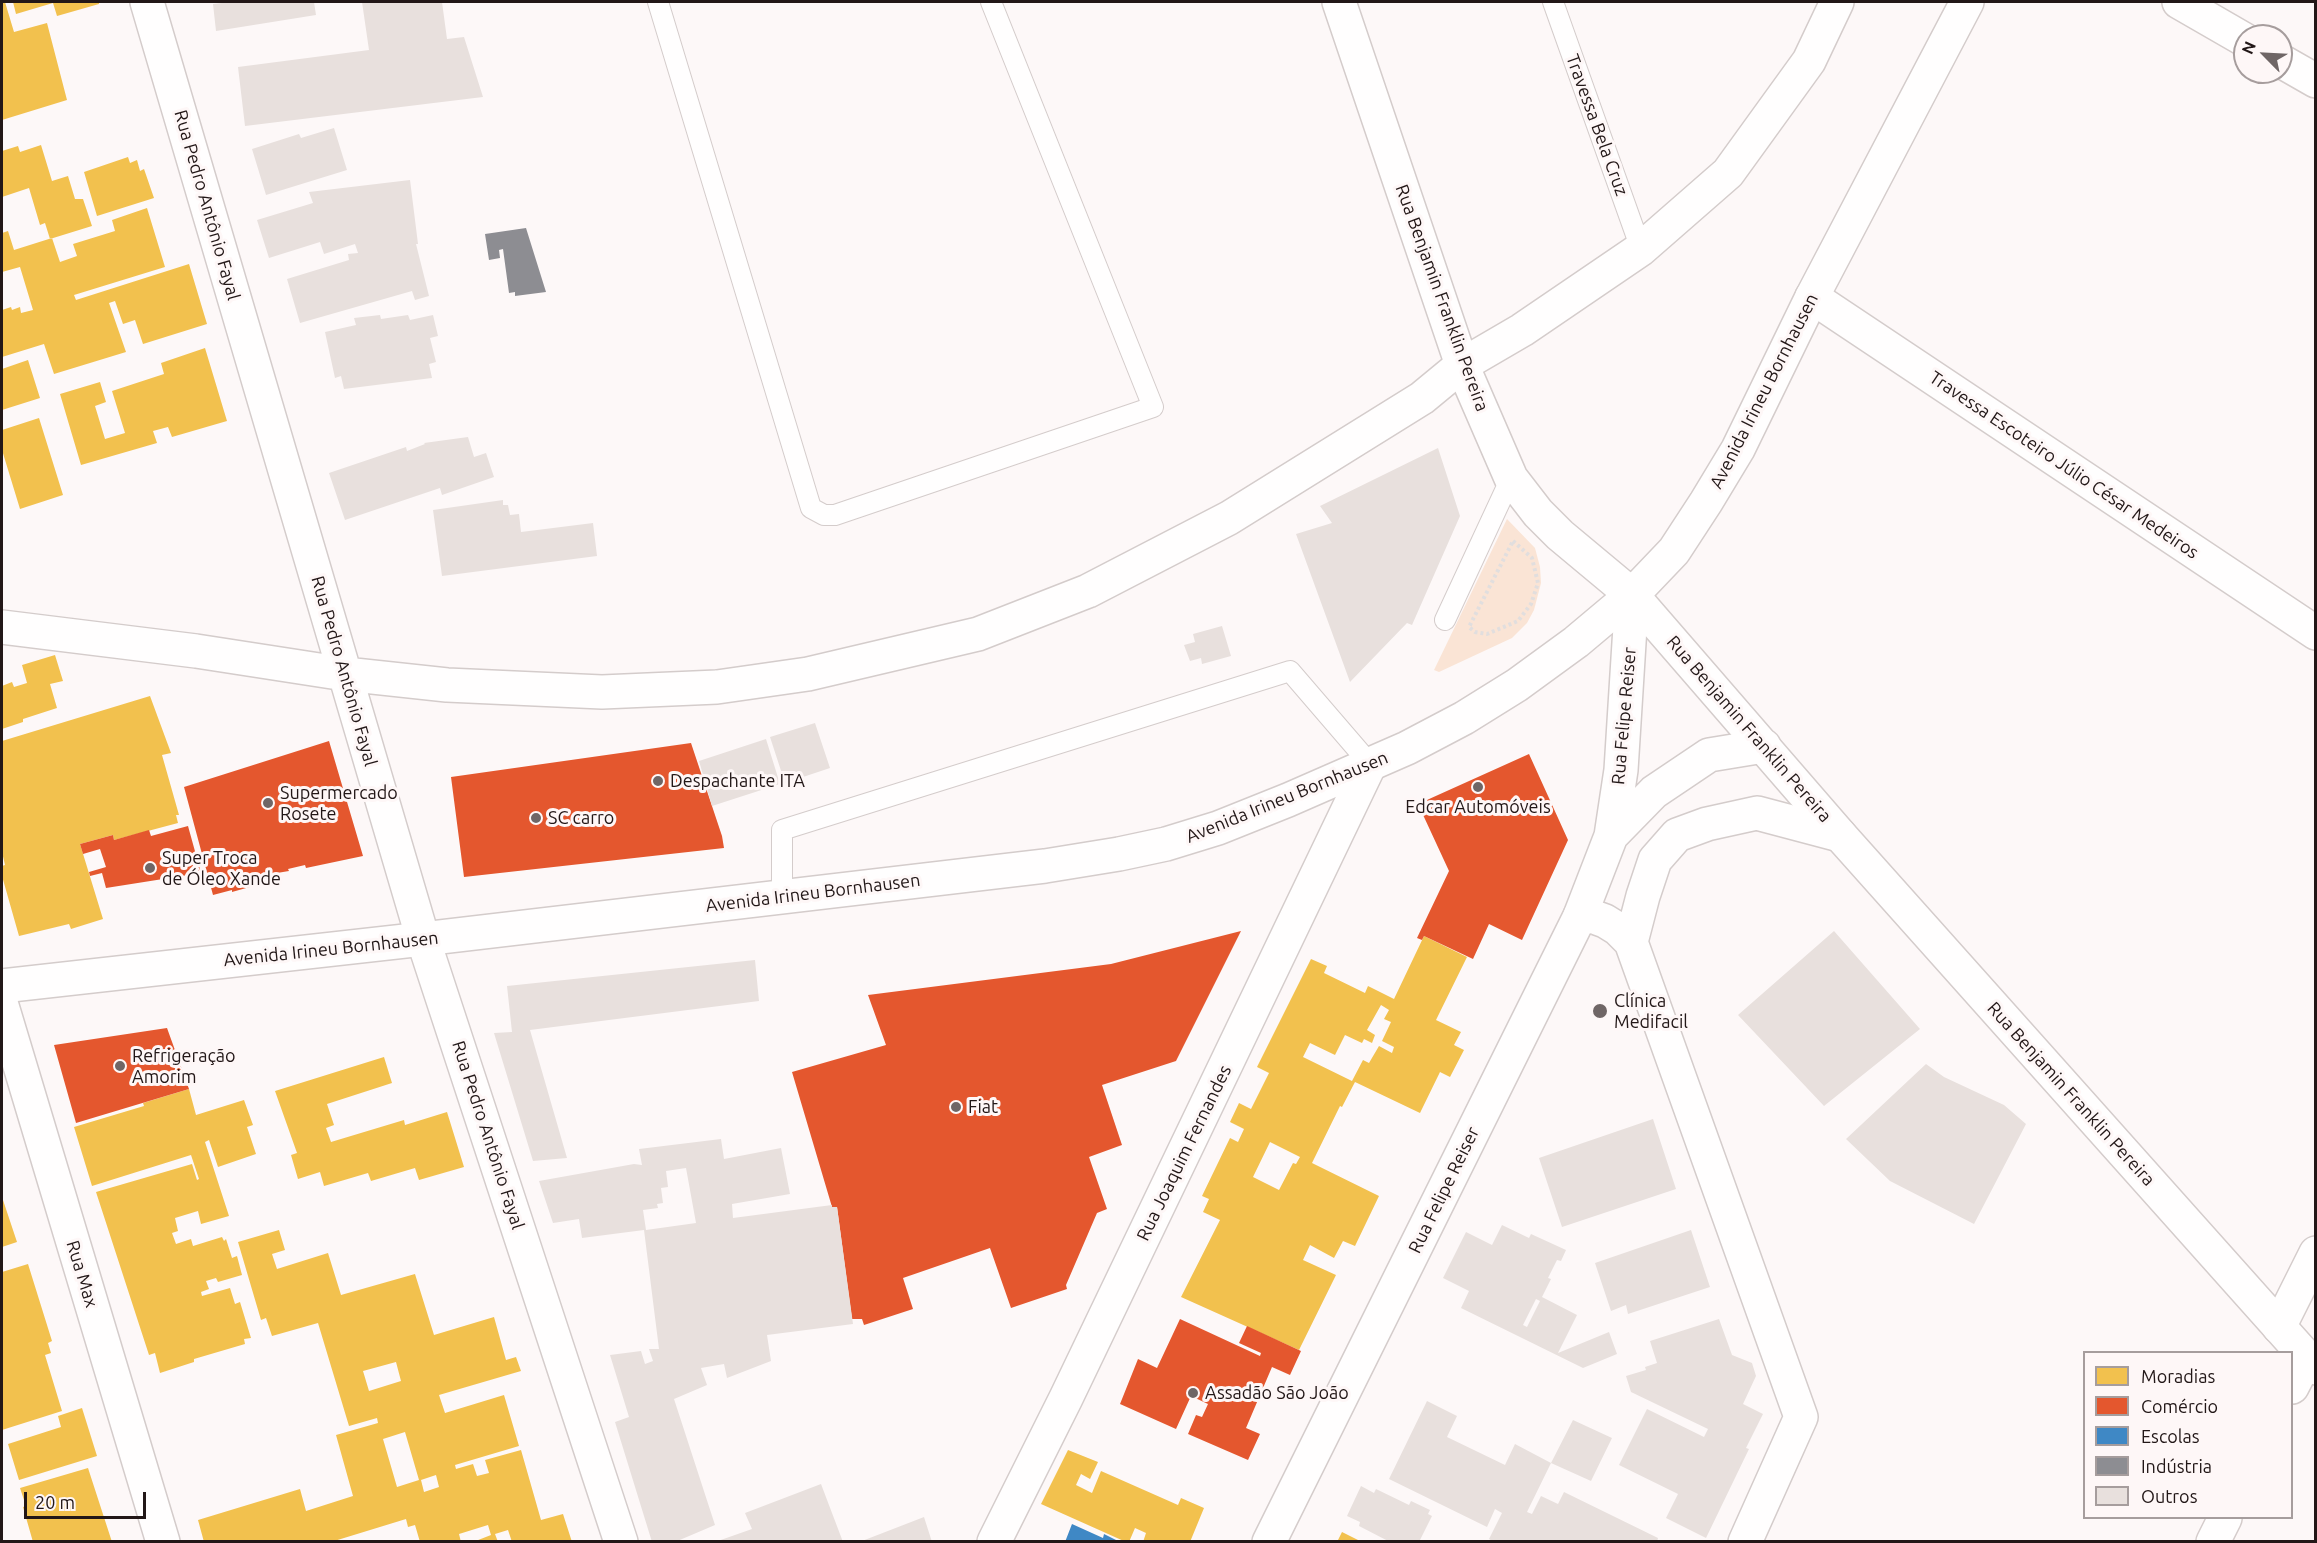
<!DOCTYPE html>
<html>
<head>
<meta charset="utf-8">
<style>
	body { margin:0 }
	#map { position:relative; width:2317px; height:1543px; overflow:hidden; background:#fdf8f8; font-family:Ubuntu,sans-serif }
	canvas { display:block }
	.frame { position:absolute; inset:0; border:3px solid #221717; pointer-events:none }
	.legend { position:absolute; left:2083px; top:1351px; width:210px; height:168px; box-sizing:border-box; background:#fef7f7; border:2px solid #a69d9d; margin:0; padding:8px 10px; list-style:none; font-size:18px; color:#221717 }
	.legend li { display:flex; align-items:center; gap:12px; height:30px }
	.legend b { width:30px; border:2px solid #a69d9d }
	.north { position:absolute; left:2233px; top:24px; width:60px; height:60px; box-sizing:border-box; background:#fef7f7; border:2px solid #a69d9d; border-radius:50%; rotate:294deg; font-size:16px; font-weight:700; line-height:24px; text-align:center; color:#221717 }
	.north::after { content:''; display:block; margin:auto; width:21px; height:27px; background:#6f6666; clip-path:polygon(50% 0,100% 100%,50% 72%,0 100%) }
	.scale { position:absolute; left:24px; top:1492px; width:122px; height:27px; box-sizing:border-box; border:3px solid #221717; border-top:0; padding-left:8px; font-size:18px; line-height:21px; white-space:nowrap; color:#221717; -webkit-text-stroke:4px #fef7f7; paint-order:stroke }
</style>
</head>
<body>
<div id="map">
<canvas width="2317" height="1543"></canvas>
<div class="frame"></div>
<ul class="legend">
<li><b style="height:16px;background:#f2c14e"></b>Moradias</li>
<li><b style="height:16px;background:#e4572e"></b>Comércio</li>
<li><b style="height:16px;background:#3f88c5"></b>Escolas</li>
<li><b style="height:16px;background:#8d8d92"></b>Indústria</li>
<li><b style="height:16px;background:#e8e0dd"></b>Outros</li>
</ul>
<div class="north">N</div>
<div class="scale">20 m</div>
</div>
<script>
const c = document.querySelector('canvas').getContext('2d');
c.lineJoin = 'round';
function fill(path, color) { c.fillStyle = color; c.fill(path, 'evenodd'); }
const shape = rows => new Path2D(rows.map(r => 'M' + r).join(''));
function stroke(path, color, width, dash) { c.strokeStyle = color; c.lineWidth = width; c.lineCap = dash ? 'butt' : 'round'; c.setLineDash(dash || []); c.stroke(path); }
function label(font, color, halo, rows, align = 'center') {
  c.font = font + ' Ubuntu,sans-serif'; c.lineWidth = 6; c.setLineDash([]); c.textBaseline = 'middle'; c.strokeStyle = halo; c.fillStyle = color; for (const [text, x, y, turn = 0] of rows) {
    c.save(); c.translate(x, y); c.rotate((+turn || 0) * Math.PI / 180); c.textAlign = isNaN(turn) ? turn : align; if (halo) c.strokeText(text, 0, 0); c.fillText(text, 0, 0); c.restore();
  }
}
fill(shape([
	[1507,519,1535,548,1540,567,1541,583,1534,610,1527,623,1512,638,1439,672,1434,670]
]), '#fae4d5');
fill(shape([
	[2,2,5,2,14,32,47,23,67,100,2,120],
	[13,2,99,2,99,4,57,16,53,3,16,14],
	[41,145,52,181,68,176,75,199,83,199,92,226,50,239,45,223,40,225,29,188,2,197,2,151,18,146,20,152],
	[128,157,130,163,137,160,140,171,144,169,154,198,97,216,84,172],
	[147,208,165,267,74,295,76,300,189,264,207,324,143,344,135,320,123,324,115,301,109,303,126,352,54,374,44,344,2,357,2,310,11,307,12,310,20,307,21,313,33,310,20,267,2,272,2,233,8,231,14,250,52,238,60,262,77,256,73,244,115,231,112,220],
	[205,348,227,421,172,437,168,427,153,431,157,443,81,465,60,394,100,382,106,402,95,406,105,439,125,433,112,391,164,374,161,363],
	[28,360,40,398,2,410,2,369],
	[39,418,63,495,20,509,2,450,2,430],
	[55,655,63,681,50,684,57,708,23,719,23,722,2,729,2,686,12,682,14,687,27,683,22,665],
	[150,696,171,753,162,755,179,815,176,815,178,823,114,840,113,835,80,844,103,919,71,929,69,924,19,936,2,876,2,866,5,865,2,852,2,741],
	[1424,936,1467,957,1436,1020,1461,1032,1454,1045,1464,1050,1450,1077,1440,1072,1420,1113,1355,1082,1342,1107,1340,1106,1312,1163,1379,1196,1355,1246,1343,1241,1334,1258,1310,1245,1303,1260,1336,1275,1299,1350,1181,1297,1220,1220,1203,1212,1209,1199,1202,1196,1230,1138,1238,1142,1244,1129,1230,1122,1239,1103,1251,1109,1269,1073,1257,1067,1311,959,1327,966,1324,973,1365,993,1368,986,1394,999],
	[1381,1005,1389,1010,1384,1019,1391,1022,1382,1041,1394,1047,1392,1053,1379,1046,1369,1063,1363,1060,1352,1081,1303,1057,1310,1043,1335,1055,1345,1035,1362,1043,1364,1039,1372,1043,1375,1035,1367,1030],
	[1270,1142,1300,1157,1296,1164,1293,1163,1279,1190,1253,1177],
	[384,1057,392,1083,327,1104,334,1125,326,1128,331,1142,404,1120,405,1125,447,1112,464,1167,419,1180,415,1168,371,1181,368,1173,324,1186,320,1172,298,1179,291,1155,297,1153,275,1091],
	[189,1089,196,1115,244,1100,253,1125,247,1127,256,1154,218,1167,209,1140,205,1142,229,1216,201,1224,198,1211,175,1218,178,1231,172,1233,176,1244,191,1239,193,1246,222,1237,224,1241,226,1239,232,1258,237,1256,242,1275,218,1282,216,1278,206,1281,209,1289,201,1292,202,1296,230,1288,235,1304,240,1302,251,1338,244,1339,245,1344,194,1359,194,1362,160,1373,155,1353,149,1355,96,1192,192,1164,197,1180,199,1179,191,1155,92,1186,74,1127,144,1106,143,1103],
	[2,1197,17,1242,2,1247],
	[279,1230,285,1250,272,1254,277,1269,328,1253,341,1295,415,1274,434,1335,494,1317,506,1360,516,1357,521,1371,439,1395,445,1413,504,1395,519,1446,455,1465,456,1469,473,1464,477,1476,489,1473,485,1460,521,1450,541,1520,563,1514,572,1542,512,1542,508,1530,495,1534,498,1542,473,1542,491,1535,488,1525,459,1534,461,1542,420,1542,415,1525,408,1527,406,1519,331,1542,204,1542,198,1520,300,1489,306,1511,353,1496,336,1435,378,1423,377,1418,349,1426,318,1323,272,1336,266,1318,261,1320,238,1242],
	[396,1362,401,1381,369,1391,363,1371],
	[405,1432,419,1480,397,1487,383,1439],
	[436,1475,439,1487,424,1492,421,1480],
	[28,1264,52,1341,48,1343,51,1353,45,1355,62,1411,2,1430,2,1272],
	[82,1408,97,1456,19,1480,8,1444,61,1427,58,1416],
	[1068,1450,1098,1462,1090,1479,1081,1474,1076,1485,1092,1493,1101,1471,1178,1505,1181,1498,1204,1508,1190,1542,1143,1542,1146,1533,1135,1528,1129,1542,1126,1542,1041,1504],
	[88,1468,112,1542,62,1542,61,1540,33,1542,23,1507,26,1506,20,1488],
	[1342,1532,1362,1542,1337,1542]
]), '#f2c14e');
fill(shape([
	[329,741,363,856,306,868,305,865,288,869,289,871,271,874,271,881,232,892,232,890,213,895,184,787],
	[691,743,722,836,724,848,464,877,451,777],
	[1529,754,1568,840,1522,940,1489,924,1473,959,1424,936,1422,940,1417,938,1449,871,1418,804],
	[188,826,201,873,106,888,102,873,90,876,89,872,106,867,100,849,83,854,80,844,113,835,114,840,149,830,151,836],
	[1241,931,1176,1061,1102,1085,1122,1145,1089,1157,1107,1209,1097,1213,1066,1285,1067,1289,1011,1308,990,1248,903,1278,913,1309,864,1325,862,1319,852,1319,837,1207,832,1207,792,1072,886,1045,868,995,1111,964],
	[167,1028,189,1089,76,1123,54,1045],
	[1180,1319,1260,1356,1261,1353,1239,1343,1247,1326,1301,1351,1290,1375,1272,1367,1246,1428,1260,1434,1248,1460,1188,1434,1196,1415,1202,1417,1208,1404,1191,1396,1176,1429,1120,1404,1138,1359,1157,1368]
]), '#e4572e');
fill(shape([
	[1072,1524,1103,1538,1104,1534,1120,1542,1065,1542]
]), '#3f88c5');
fill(shape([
	[526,228,546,292,515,296,515,292,509,293,503,249,499,250,500,258,489,260,485,234]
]), '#8d8d92');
fill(shape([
	[231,2,314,2,316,15,216,31,213,4],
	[362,2,442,2,447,39,464,37,483,97,245,126,238,67,369,50],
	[334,128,347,170,266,195,252,149,299,134,301,138],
	[410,180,418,244,416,244,429,296,415,300,412,291,300,323,287,279,349,260,348,254,358,253,355,244,324,254,320,242,269,258,257,220,313,203,309,192],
	[380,315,381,319,408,315,410,320,433,315,438,336,430,338,436,362,429,364,432,378,344,389,341,376,335,378,325,332,356,325,354,318],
	[468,437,474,457,486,453,494,477,442,495,440,488,345,520,329,473,406,447,407,451,425,444,424,443],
	[1438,448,1460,516,1412,625,1407,623,1350,682,1296,534,1332,523,1320,506],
	[503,500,503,505,508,505,510,515,519,514,521,532,593,523,597,556,442,576,433,510],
	[1222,626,1231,656,1202,664,1201,658,1190,661,1184,645,1195,642,1193,634],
	[815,723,830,768,785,783,770,737],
	[766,739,780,784,712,806,699,761],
	[1834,931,1920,1029,1824,1106,1738,1015],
	[755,960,759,1001,530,1030,567,1158,533,1161,494,1033,512,1032,507,986],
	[1926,1064,1944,1077,2004,1105,2026,1124,1974,1224,1890,1181,1846,1139],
	[1653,1119,1676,1189,1562,1227,1539,1158],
	[721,1139,724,1159,781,1148,790,1194,732,1204,733,1218,832,1205,832,1207,837,1207,853,1324,767,1335,771,1361,727,1378,724,1364,701,1368,707,1385,674,1399,715,1525,675,1542,652,1542,615,1422,629,1417,610,1355,641,1351,645,1364,653,1361,649,1349,659,1349,644,1230,582,1238,579,1219,553,1223,539,1181,634,1164,642,1165,639,1149],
	[686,1168,696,1223,646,1230,643,1210,658,1208,657,1204,663,1203,661,1188,668,1187,666,1171],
	[1502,1225,1529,1238,1531,1234,1566,1250,1561,1261,1557,1260,1548,1278,1551,1279,1542,1297,1577,1315,1558,1353,1609,1332,1617,1354,1583,1368,1461,1308,1469,1291,1443,1278,1466,1232,1492,1245],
	[1536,1299,1540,1301,1527,1327,1523,1325],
	[1691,1230,1710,1287,1628,1314,1626,1305,1611,1311,1595,1263],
	[1719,1319,1732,1355,1752,1363,1756,1376,1743,1404,1763,1414,1746,1448,1749,1449,1706,1538,1666,1518,1678,1494,1619,1465,1647,1409,1704,1437,1708,1429,1631,1392,1626,1376,1646,1370,1645,1367,1657,1363,1650,1341],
	[1427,1401,1457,1416,1447,1437,1505,1465,1515,1444,1551,1463,1527,1512,1532,1514,1541,1496,1558,1504,1564,1492,1658,1538,1657,1542,1494,1542,1489,1539,1502,1513,1495,1509,1487,1527,1389,1479],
	[1573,1420,1612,1438,1591,1481,1551,1463],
	[821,1484,843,1542,715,1542,752,1529,745,1513],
	[1361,1486,1374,1493,1376,1489,1409,1505,1411,1501,1430,1510,1428,1514,1432,1516,1419,1542,1390,1542,1359,1526,1360,1522,1347,1516],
	[924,1517,932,1542,862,1542,862,1541]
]), '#e8e0dd');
const service = shape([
	[658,2,811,508,824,515,835,515,1153,407,991,2],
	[1553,2,1641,249],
	[1445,620,1511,478],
	[782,896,782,830,1290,671,1370,764]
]);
const minor = shape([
	[147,2,423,939,621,1542],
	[1812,297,2316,633],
	[2,627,196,651,345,674,447,685,602,692,717,687,808,674,978,634,1088,591,1229,518,1422,398,1462,365,1522,330,1641,249,1728,173,1809,61,1837,2],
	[1580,916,1594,917,1605,921,1618,929,1631,942,1801,1417,1745,1542],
	[1631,942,1643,896,1655,860,1677,835,1707,824,1757,813,1840,835],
	[2,1006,163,1542],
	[2279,1327,2316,1253],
	[2292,1387,2307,1358],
	[994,1542,1066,1398,1370,764],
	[2213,1542,2225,1518]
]);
const tertiary = shape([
	[1611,836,1654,792,1709,755,1764,746],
	[1269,1542,1580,916,1611,836,1621,770,1632,595]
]);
const secondary = shape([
	[1339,2,1462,365,1511,478,1538,513,1560,535,1632,595,1840,835,2316,1368],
	[2179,2,2245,40],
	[2281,61,2316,81]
]);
const primary = shape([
	[2,986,423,939,1045,866,1119,854,1166,844,1218,828,1288,800,1407,748,1464,718,1517,685,1576,642,1632,595,1674,551,1706,502,1738,449,1812,297,1967,2]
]);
stroke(service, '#d4cccb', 22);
stroke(minor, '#d4cccb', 36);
stroke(tertiary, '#d4cccb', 36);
stroke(secondary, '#d4cccb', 36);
stroke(primary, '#d4cccb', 36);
stroke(shape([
	[1513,541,1532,558,1538,583,1531,604,1518,621,1487,634,1475,632,1469,627,1513,541]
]), '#e1dede', 4, [3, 3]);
stroke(service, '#fffefe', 20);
stroke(minor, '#fffefe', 33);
stroke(tertiary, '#fffefe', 33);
stroke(secondary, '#fffefe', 33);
stroke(primary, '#fffefe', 33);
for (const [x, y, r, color] of [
	[658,781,6,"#6f6666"],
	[1478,787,6,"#6f6666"],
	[268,803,6,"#6f6666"],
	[536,818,6,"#6f6666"],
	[150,868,6,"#6f6666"],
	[1600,1011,8,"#6f6666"],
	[120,1066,6,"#6f6666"],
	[956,1107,6,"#6f6666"],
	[1193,1393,6,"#6f6666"]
]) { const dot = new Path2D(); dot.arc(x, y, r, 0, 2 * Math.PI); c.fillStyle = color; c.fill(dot); stroke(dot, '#fef7f7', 2); }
label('18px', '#221717', '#fef7f7', [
	["Travessa Bela Cruz",1597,125,70],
	["Rua Pedro Antônio Fayal",207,205,74],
	["Rua Benjamin Franklin Pereira",1442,298,70],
	["Avenida Irineu Bornhausen",1764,391,-63],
	["Travessa Escoteiro Júlio César Medeiros",2064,465,34],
	["Rua Pedro Antônio Fayal",344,671,74],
	["Rua Felipe Reiser",1624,716,-85],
	["Rua Benjamin Franklin Pereira",1749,729,49],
	["Avenida Irineu Bornhausen",1287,797,-22],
	["Avenida Irineu Bornhausen",813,893,-7],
	["Avenida Irineu Bornhausen",331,949,-6],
	["Rua Benjamin Franklin Pereira",2071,1094,48],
	["Rua Pedro Antônio Fayal",488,1135,72],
	["Rua Joaquim Fernandes",1184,1153,-64],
	["Rua Felipe Reiser",1444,1190,-64],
	["Rua Max",82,1274,73]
]);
label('18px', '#221717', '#fef7f7', [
	["Despachante ITA",670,781],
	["Supermercado",280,793],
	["Rosete",280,814],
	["Edcar Automóveis",1478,807,"center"],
	["SC carro",548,818],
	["Super Troca",162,858],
	["de Óleo Xande",162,879],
	["Clínica",1614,1001],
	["Medifacil",1614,1022],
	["Refrigeração",132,1056],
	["Amorim",132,1077],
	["Fiat",968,1107],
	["Assadão São João",1205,1393]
], 'left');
</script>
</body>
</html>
